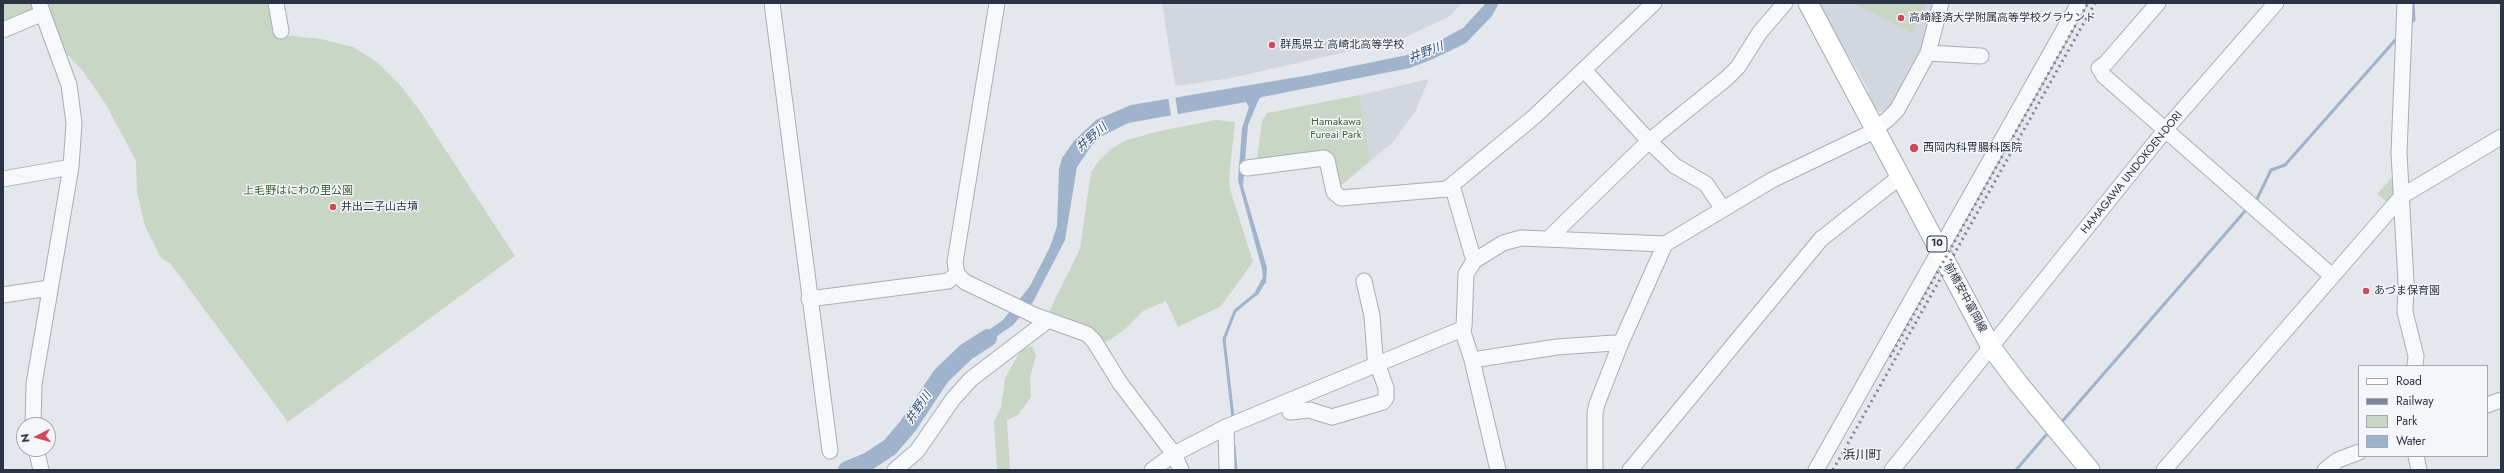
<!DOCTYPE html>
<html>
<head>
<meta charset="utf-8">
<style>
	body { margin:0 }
	#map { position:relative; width:2504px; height:473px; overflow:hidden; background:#e4e7ec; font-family:Jost,sans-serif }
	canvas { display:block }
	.frame { position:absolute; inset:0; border:4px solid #2b3445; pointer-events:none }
	.legend { position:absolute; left:2358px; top:365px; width:130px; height:92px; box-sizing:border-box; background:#f4f6f9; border:1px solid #a4a8b1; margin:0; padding:5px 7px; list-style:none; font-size:12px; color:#2b3445 }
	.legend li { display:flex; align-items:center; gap:8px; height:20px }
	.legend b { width:20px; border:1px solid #a4a8b1 }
	.north { position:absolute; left:16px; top:417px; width:40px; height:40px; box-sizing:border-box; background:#f4f6f9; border:1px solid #a4a8b1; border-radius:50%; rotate:264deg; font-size:11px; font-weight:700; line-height:16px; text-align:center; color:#2b3445 }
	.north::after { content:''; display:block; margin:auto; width:14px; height:18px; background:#d1495b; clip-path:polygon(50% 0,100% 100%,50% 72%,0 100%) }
</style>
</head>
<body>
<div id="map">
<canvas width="2504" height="473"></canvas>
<div class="frame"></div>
<ul class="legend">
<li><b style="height:5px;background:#fff"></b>Road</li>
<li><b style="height:5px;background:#7d8696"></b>Railway</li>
<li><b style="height:11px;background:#c9d6c5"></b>Park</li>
<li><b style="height:11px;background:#9fb4cc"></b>Water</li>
</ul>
<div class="north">N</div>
</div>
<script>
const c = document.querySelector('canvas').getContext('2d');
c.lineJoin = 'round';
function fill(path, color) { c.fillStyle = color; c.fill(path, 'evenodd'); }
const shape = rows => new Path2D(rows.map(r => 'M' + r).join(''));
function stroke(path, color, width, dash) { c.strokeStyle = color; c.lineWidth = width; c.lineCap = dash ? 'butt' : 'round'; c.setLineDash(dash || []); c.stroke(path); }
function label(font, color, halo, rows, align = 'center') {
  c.font = font + ' Jost,"Noto Sans JP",sans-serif'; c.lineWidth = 3; c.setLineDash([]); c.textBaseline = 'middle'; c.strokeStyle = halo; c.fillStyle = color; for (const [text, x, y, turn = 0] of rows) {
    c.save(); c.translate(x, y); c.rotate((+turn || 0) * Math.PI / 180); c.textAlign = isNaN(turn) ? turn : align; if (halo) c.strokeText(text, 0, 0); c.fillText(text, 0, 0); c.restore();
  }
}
fill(shape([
	[1162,3,1462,3,1450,16,1399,40,1231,78,1177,86,1175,84],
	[1818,3,1938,3,1925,53,1894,103,1887,110,1880,112,1875,108,1867,95,1869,91,1846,51,1843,51],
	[1429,79,1415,112,1393,142,1370,161,1360,95]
]), '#d2d6de');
fill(shape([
	[3,3,272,3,281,35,321,39,353,47,377,62,400,85,420,111,515,256,288,422,170,263,161,258,145,226,137,193,136,161,105,103,83,71,62,49,48,13,3,24],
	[1853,3,1927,3,1912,33],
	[1360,95,1370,161,1337,189,1332,163,1265,162,1257,159,1262,121,1267,113],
	[1216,120,1235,122,1229,178,1230,189,1253,262,1221,306,1178,327,1166,301,1143,311,1126,328,1110,340,1101,343,1093,332,1083,324,1049,312,1080,249,1091,172,1098,162,1111,149,1127,140,1160,131],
	[2397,172,2398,192,2389,204,2377,194],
	[1032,346,1036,355,1030,377,1031,397,1018,415,1007,420,1010,470,997,470,994,422,1001,408,1005,378,1021,350]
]), '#c9d6c5');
fill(shape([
	[1486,3,1499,3,1492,16,1466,43,1433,59,1410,68,1262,97,1259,99,1248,125,1243,186,1267,268,1266,282,1257,296,1255,292,1263,277,1262,269,1238,180,1242,128,1249,107,1246,102,1128,123,1102,136,1092,145,1077,167,1065,240,1033,302,1013,325,990,341,969,354,964,347,1003,320,1030,286,1050,247,1057,226,1059,169,1062,158,1074,141,1096,120,1131,105,1310,75,1407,55,1437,42,1463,28]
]), '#9fb4cc');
fill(shape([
	[1175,95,1178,115,1171,116,1168,96]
]), '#e4e7ec');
stroke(shape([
	[2409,24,2414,20,2413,3],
	[2256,201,2271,170,2285,165,2398,37],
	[1233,418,1224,339,1235,311,1258,292],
	[2060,424,2246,210],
	[1234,446,1236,470],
	[2016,470,2046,435]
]), '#9fb4cc', 3);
stroke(shape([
	[847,470,869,461,890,447,908,426,941,376,966,352,988,338]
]), '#9fb4cc', 18);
const minor = shape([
	[276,3,281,31],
	[772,3,830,451],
	[997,3,955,262,957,274,965,282,1034,315,1087,334,1094,341,1120,383,1174,454,1181,470],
	[2158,3,2106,63,2099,68,2104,76,2332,276],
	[2405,3,2399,153,2406,283,2405,312,2416,356,2415,366],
	[3,30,41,14],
	[1928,53,1981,56],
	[1584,70,1649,141,1675,166,1706,184,1723,209],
	[1247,168,1324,158,1327,160,1334,192,1341,198,1447,189,1535,116,1654,3],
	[3,179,71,167],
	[1452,185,1474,261],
	[1548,239,1649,141,1727,78,1738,67,1760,32,1785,3],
	[3,295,49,288],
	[809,299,948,281,957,274],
	[1462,329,1472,360,1498,470],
	[1472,360,1557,347,1614,343,1620,345],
	[1289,402,1290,412,1309,410,1332,417,1383,402,1386,398,1386,388,1375,357,1372,316,1364,281],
	[2487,405,2501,400],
	[33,425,34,384,71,167,74,123,69,85,39,3],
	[1226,427,1227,470],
	[36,449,41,470],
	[2416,456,2419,470],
	[895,470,917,451,953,399,971,379,1047,321],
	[1152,470,1174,454,1226,427,1462,329,1464,327,1466,274,1474,261,1503,243,1521,238,1665,244],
	[1595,470,1595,413,1597,404,1620,345,1665,244,1772,180,1866,135,1887,120,1897,110,1928,53,1941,3],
	[1630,470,1821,239,1901,176],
	[1816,470,2079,3],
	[1892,470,2166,129,2276,3],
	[2164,470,2402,196,2501,137],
	[2325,470,2338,460,2359,452]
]);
const major = shape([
	[1808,3,1991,347,2018,383,2090,470]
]);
stroke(minor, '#a9aeb7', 17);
stroke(major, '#a3abb8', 21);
stroke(minor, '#f7f8fa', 15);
stroke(major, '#fff', 19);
stroke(shape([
	[1890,357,2088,3],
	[1833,470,2095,3]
]), '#7d8696', 3, [2, 4]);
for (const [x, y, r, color] of [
	[1901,18,4,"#d1495b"],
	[1272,45,4,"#d1495b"],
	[1914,148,5,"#d1495b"],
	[333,207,4,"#d1495b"],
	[2366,291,4,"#d1495b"]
]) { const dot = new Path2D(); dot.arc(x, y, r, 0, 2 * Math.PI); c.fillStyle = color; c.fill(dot); stroke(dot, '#f4f6f9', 1.5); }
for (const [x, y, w] of [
	[1937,244,20]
]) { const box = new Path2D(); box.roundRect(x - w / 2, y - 8, w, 16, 3); c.fillStyle = '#f4f6f9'; c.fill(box); stroke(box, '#2b3445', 1); }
label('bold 10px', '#2b3445', null, [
	["10",1937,244]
]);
label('11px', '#2b3445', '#f4f6f9', [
	["高崎経済大学附属高等学校グラウンド",1909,18],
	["群馬県立 高崎北高等学校",1280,45],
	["西岡内科胃腸科医院",1923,148],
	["井出二子山古墳",341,207],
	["あづま保育園",2374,291]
], 'left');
label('11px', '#3f6138', '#f4f6f9', [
	["Hamakawa",1336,122],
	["Fureai Park",1336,135],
	["上毛野はにわの里公園",298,191]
]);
label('11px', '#2b3445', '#f4f6f9', [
	["HAMAGAWA UNDOKOEN-DORI",2132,173,-51],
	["前橋安中富岡線",1965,298,62]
]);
label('italic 12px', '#34527a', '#f4f6f9', [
	["井野川",1426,53,-21],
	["井野川",1092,138,-41],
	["井野川",919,408,-56]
]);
label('13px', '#1d2536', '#f4f6f9', [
	["浜川町",1862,456]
]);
</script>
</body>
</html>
